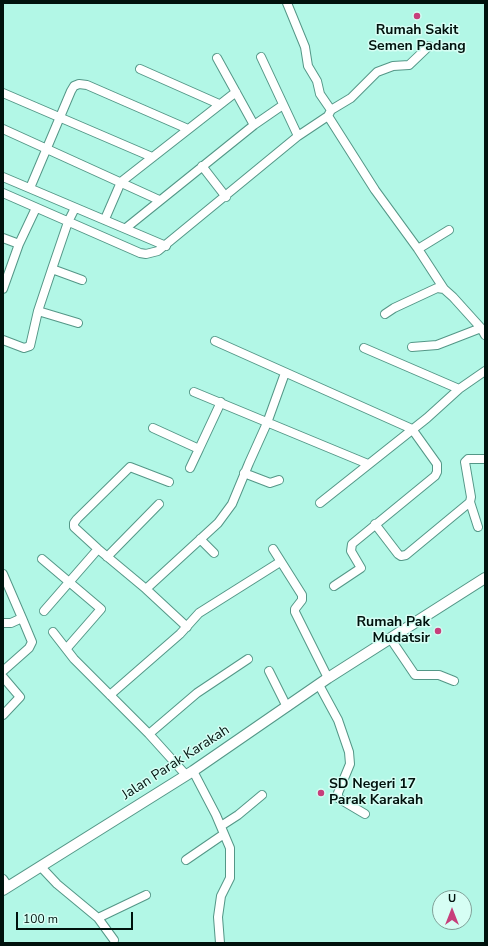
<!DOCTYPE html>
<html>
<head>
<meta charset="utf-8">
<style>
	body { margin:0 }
	#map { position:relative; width:488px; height:946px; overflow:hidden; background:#b2f7e6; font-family:"Nunito Sans",sans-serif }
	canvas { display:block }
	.frame { position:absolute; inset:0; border:4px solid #00120d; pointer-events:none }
	.north { position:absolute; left:432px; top:890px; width:40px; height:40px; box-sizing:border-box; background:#d6fef4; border:1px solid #80a098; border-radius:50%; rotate:0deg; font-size:11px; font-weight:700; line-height:16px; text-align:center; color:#00120d }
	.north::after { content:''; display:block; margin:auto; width:14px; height:18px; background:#c73f7b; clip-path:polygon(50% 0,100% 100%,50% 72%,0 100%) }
	.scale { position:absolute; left:16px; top:912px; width:117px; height:18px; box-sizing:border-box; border:2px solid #00120d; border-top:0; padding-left:5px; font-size:12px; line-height:14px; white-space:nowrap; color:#00120d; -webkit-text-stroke:3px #d6fef4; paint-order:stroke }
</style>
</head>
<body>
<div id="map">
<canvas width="488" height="946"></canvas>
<div class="frame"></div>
<div class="north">U</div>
<div class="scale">100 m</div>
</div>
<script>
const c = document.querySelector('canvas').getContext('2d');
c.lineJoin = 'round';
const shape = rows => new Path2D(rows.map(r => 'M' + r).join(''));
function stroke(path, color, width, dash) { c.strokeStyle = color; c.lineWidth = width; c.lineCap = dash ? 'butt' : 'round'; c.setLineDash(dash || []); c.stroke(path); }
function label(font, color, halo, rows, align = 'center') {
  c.font = font + ' "Nunito Sans",sans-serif'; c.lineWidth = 3; c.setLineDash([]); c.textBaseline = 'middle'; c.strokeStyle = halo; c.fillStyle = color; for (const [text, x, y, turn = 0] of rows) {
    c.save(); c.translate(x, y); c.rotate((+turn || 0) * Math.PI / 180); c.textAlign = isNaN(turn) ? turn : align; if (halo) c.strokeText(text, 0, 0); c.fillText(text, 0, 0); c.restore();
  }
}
const minor = shape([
	[261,57,298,136],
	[217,58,254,125],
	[140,69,219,104],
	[3,93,152,157],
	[331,110,351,98,377,72,393,66,409,65,429,46],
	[328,116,375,190,418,249],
	[3,129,159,200],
	[202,166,226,197],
	[3,177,166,246],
	[30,188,71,91,74,86,79,84,87,85,188,129],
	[3,193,140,253,146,254,158,251,298,136,328,116,331,110,320,94,317,81,308,66,305,47,287,3],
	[105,219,121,182,236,92],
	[126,228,254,125,283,105],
	[3,238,19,244],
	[52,269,82,280],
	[3,289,19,244,36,208],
	[444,289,418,249,449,230],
	[38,311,78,323],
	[385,314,394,308,437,288,444,289,453,297,481,328,485,335],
	[3,340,24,348,30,346,38,311,52,269,68,222,75,208],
	[215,341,412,429,437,464,437,472,435,476,352,544,351,551,361,568,334,586],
	[412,347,437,345,481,328],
	[364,348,459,389],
	[194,392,368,464],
	[153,428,199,449,221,402],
	[190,468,199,449],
	[244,473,270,483,279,480],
	[169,482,130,467,77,519,74,523,74,527,98,549,146,589,187,627],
	[470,502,478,527],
	[320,503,427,418,459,389,485,371],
	[375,524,398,554,401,556,406,555,470,502,471,497,465,462,468,459,485,459],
	[200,539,214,553],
	[273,549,302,595,302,600,295,609,295,612,328,678],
	[107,557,159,504],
	[42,559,101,609,67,648],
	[3,574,22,618],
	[146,589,218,523,232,504,249,463,267,423,285,373],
	[44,611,98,549],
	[3,623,11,623,22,618,32,642,29,648,3,671],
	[53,632,74,659,149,734],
	[390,638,415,675,439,675,454,681],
	[269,671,287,707],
	[3,677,20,697,3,715],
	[319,685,338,720,349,752,350,764,338,793,338,798,365,814],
	[110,695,180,634,199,613,280,562],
	[193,771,216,815,230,848,230,878,221,896,218,917,220,943],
	[186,775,149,734,197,693,248,659],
	[221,826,238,815,262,795],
	[186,860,224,834],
	[41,867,57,884,98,918,146,895],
	[3,879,8,886],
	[98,918,114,940]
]);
const tertiary = shape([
	[3,890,193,771,328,678,485,578]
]);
stroke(minor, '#549787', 10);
stroke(tertiary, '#549787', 12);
stroke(minor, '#fff', 8);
stroke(tertiary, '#fff', 10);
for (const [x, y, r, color] of [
	[417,16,4,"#c73f7b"],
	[438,631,4,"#c73f7b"],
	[321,793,4,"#c73f7b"]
]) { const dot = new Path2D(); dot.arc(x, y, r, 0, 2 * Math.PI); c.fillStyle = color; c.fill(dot); stroke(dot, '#d6fef4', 1.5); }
label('bold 14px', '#00120d', '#d6fef4', [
	["Rumah Sakit",417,31],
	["Semen Padang",417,47],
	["Rumah Pak",430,623,"right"],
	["Mudatsir",430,639,"right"],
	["SD Negeri 17",329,785,"left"],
	["Parak Karakah",329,801,"left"]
]);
label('14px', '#00120d', '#d6fef4', [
	["Jalan Parak Karakah",176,763,-33]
]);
</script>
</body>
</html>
